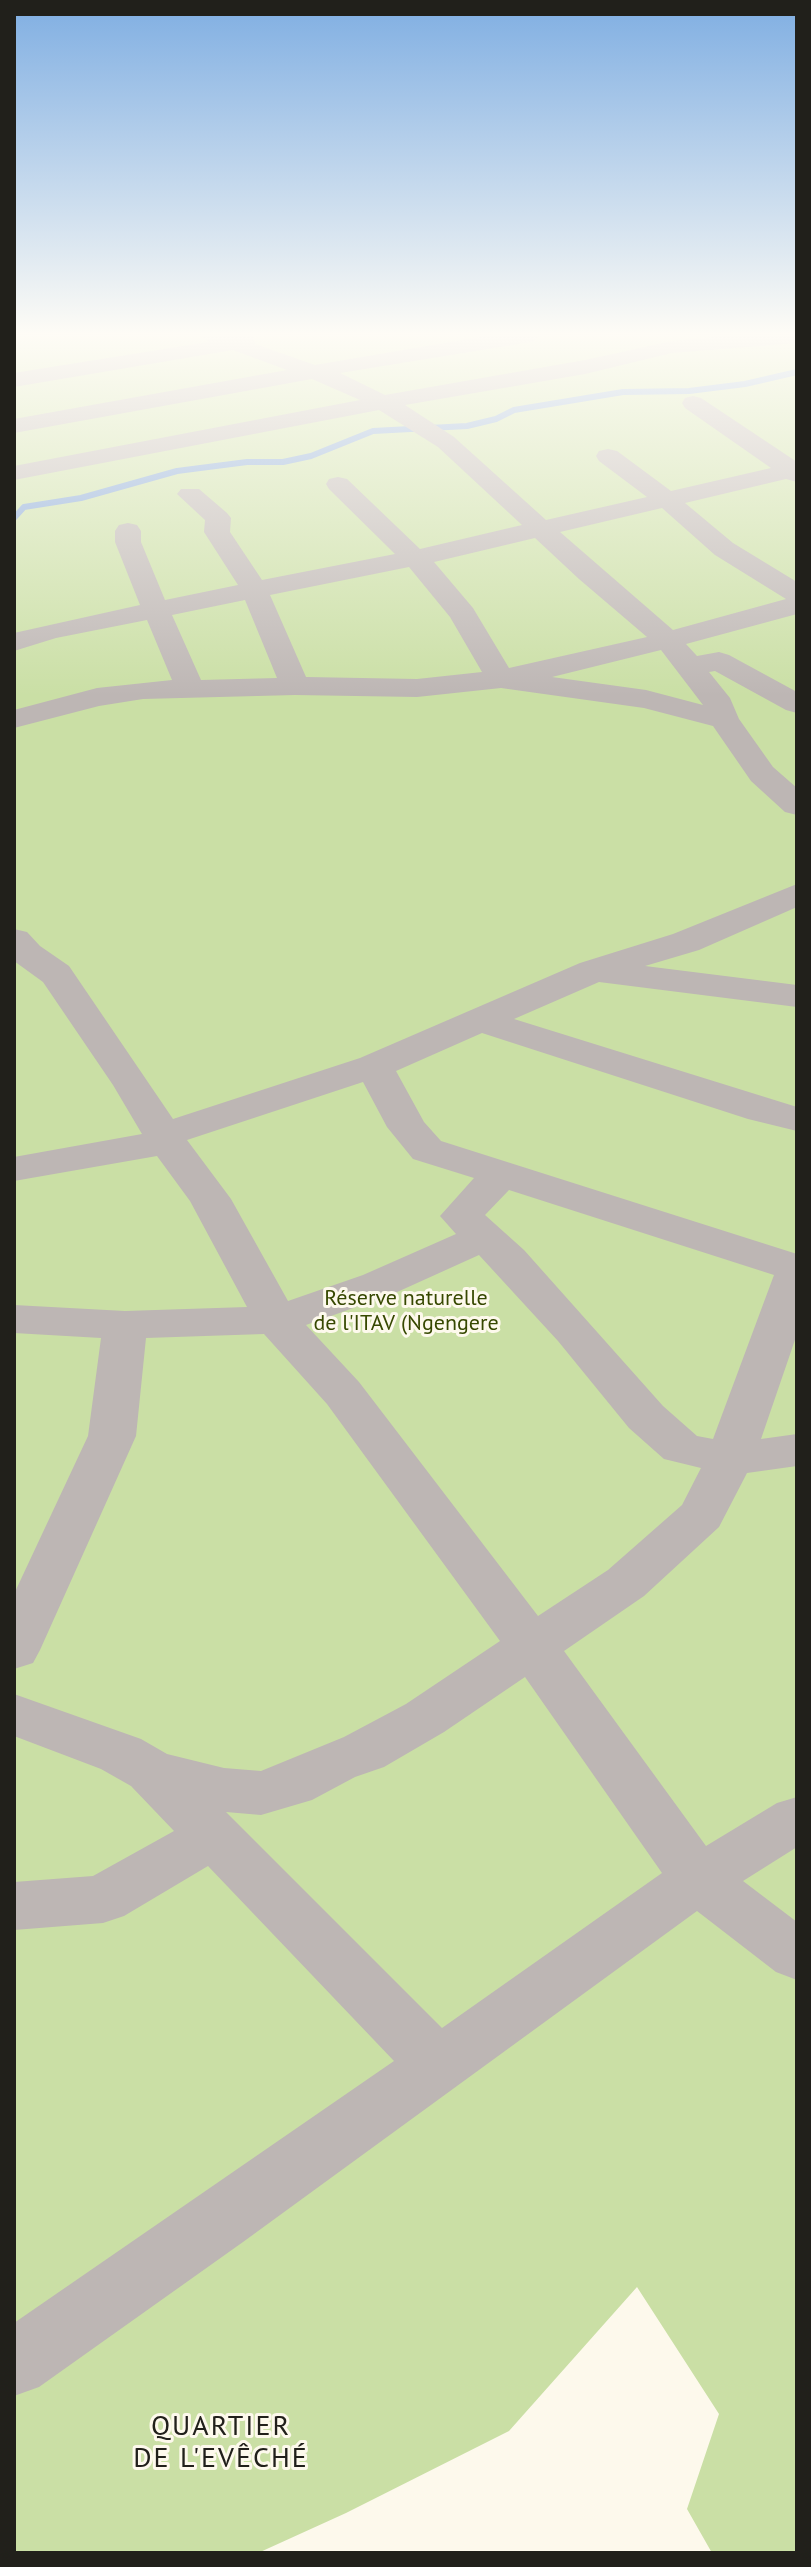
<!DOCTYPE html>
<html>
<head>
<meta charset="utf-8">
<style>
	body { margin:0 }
	#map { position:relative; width:811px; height:2567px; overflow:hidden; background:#fdf9ec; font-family:"PT Sans",sans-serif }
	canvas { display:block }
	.frame { position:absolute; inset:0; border:16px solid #21201b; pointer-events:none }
</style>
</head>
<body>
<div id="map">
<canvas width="811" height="2567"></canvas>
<div class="frame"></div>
</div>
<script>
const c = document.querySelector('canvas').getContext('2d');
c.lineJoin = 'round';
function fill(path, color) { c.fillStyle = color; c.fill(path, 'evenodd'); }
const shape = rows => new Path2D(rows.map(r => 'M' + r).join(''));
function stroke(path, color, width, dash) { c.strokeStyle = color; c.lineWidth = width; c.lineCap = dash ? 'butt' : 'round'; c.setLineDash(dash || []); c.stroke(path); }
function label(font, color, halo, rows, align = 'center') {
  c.font = font + ' "PT Sans",sans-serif'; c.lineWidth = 6; c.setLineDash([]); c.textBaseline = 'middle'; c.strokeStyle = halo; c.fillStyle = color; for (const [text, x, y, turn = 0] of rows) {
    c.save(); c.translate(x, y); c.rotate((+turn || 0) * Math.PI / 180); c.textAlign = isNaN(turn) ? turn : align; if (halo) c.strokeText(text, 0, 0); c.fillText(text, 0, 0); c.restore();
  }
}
fill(shape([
	[14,336,797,336,797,2553,712,2553,687,2509,719,2414,637,2287,509,2431,346,2513,258,2553,14,2553]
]), '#cadfa5');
stroke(shape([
	[14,518,24,507,81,498,177,471,247,462,283,462,311,456,373,431,467,426,496,419,514,410,623,392,689,391,745,384,797,372]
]), '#82a5d9', 6);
fill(shape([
	[202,336,253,337,255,344,315,365,486,336,541,336,531,342,340,373,385,395,585,360,672,341,725,336,797,336,797,343,672,353,585,374,405,405,454,437,546,520,647,497,599,461,596,456,599,451,608,449,617,451,671,491,771,468,685,408,682,403,685,398,693,396,701,398,797,462,797,482,786,479,685,503,733,543,797,582,797,614,686,644,697,656,719,652,729,655,797,692,797,713,786,710,715,671,709,672,730,698,739,719,773,767,797,788,797,815,785,812,751,781,713,726,644,708,501,688,417,697,295,695,143,699,99,706,14,728,14,710,97,688,172,680,147,620,56,638,14,651,14,633,140,605,115,542,115,531,119,525,128,523,137,525,141,531,141,542,165,600,238,585,204,532,205,520,177,494,181,489,199,489,227,513,231,518,230,532,262,580,395,554,329,489,326,484,329,479,338,477,347,479,420,549,522,525,438,447,379,410,14,480,14,466,360,400,312,379,14,433,14,419,287,370,233,350,14,387,14,373,208,342,202,336],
	[662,508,715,555,786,599,673,630,560,532,662,508],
	[535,538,579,579,647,637,509,668,473,608,434,562,535,538],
	[409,567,450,617,482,672,417,679,306,677,270,595,409,567],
	[245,600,277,678,201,680,172,615,245,600],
	[661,650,703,705,646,690,552,677,661,650],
	[797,884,797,907,699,950,645,966,797,985,797,1007,599,982,514,1019,797,1107,797,1131,748,1119,482,1033,396,1071,424,1122,441,1141,797,1254,797,1334,761,1439,797,1434,797,1466,747,1473,719,1527,644,1596,564,1651,706,1846,777,1803,797,1797,797,1847,743,1881,797,1922,797,1980,776,1972,697,1911,243,2242,39,2387,14,2396,14,2323,394,2061,208,1866,124,1916,103,1923,14,1930,14,1882,93,1876,174,1831,131,1786,101,1769,14,1736,14,1694,141,1739,167,1754,224,1768,261,1771,344,1737,406,1704,500,1641,327,1404,264,1334,146,1338,136,1436,40,1650,33,1663,14,1669,14,1594,88,1436,101,1338,14,1333,14,1305,125,1311,247,1307,190,1201,157,1156,14,1181,14,1157,142,1134,113,1085,43,982,14,961,14,929,27,932,40,946,69,966,173,1119,360,1058,580,963,673,934,797,884],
	[363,1082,387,1127,413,1159,474,1178,440,1216,456,1234,363,1275,288,1301,231,1199,187,1140,363,1082],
	[509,1190,774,1275,713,1439,697,1436,663,1406,524,1250,485,1215,509,1190],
	[479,1255,558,1341,629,1428,664,1459,701,1468,682,1505,608,1570,538,1616,359,1382,306,1325,395,1293,479,1255],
	[525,1677,662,1873,442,2028,226,1812,261,1815,312,1800,355,1777,384,1767,444,1732,525,1677]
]), '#bdb6b4');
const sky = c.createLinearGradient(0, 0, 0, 696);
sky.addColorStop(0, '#7faee2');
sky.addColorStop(0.48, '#fefcf6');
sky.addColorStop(1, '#fefcf600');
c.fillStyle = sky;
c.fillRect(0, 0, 811, 696);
label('22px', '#364800', '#fdf9ec', [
	["Réserve naturelle",406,1299],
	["de l'ITAV (Ngengere",406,1324]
]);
c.letterSpacing = '2px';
label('28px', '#21201b', '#fdf9ec', [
	["QUARTIER",221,2427],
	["DE L'EVÊCHÉ",221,2459]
]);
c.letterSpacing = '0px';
</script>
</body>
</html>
